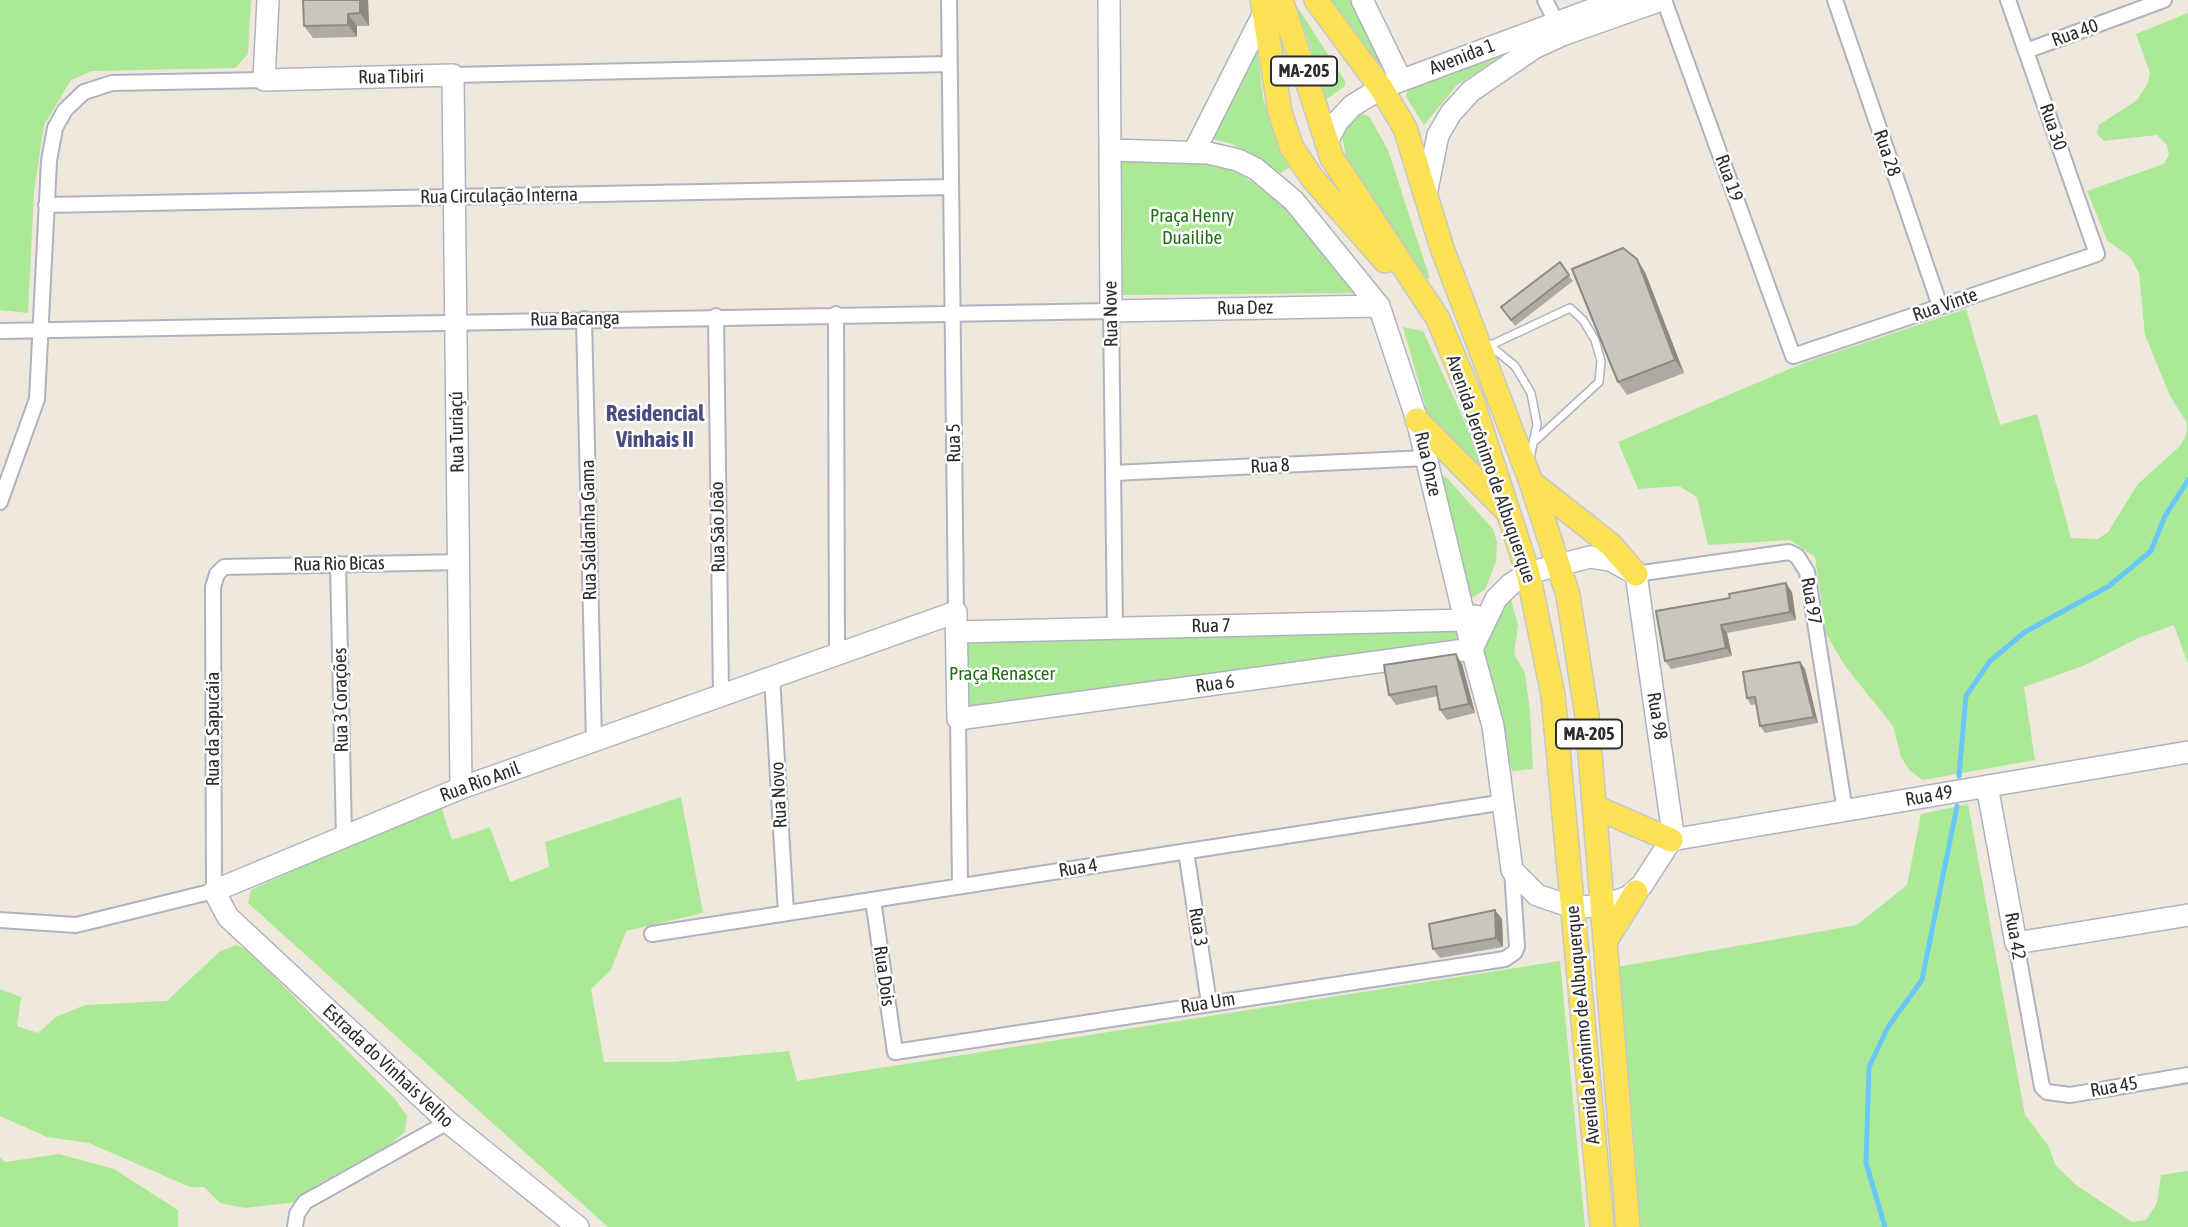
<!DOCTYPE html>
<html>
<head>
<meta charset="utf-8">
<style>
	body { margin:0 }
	canvas { display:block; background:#efe8dd }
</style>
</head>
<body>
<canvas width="2188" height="1227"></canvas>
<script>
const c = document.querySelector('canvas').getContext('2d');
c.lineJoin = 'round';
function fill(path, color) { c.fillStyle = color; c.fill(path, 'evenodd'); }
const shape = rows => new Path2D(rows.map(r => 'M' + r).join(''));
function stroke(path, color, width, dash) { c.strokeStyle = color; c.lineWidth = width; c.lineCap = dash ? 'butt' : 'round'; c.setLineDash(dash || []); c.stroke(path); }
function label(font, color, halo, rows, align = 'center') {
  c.font = font + ' "Asap Condensed",sans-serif'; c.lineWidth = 5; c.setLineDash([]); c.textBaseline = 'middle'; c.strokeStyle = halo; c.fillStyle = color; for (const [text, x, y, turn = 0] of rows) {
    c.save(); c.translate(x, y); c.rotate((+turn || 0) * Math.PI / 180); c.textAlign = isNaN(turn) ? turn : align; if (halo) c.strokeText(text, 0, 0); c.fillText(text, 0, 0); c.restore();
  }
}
fill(shape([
	[0,0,251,0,248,54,235,68,92,71,71,80,44,125,34,192,28,313,0,310],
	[1293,0,1345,81,1345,86,1324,101,1309,43],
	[1323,0,1353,0,1384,71,1380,70],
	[2188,13,2188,664,2174,625,2138,638,2083,666,2024,687,2035,760,1923,780,1910,771,1901,757,1893,726,1845,666,1826,634,1815,557,1790,540,1708,545,1697,497,1679,486,1638,489,1618,442,1806,362,1966,309,2000,425,2037,414,2071,538,2098,539,2108,532,2138,484,2180,446,2186,435,2187,423,2170,396,2145,335,2139,273,2130,257,2107,240,2087,191,2164,164,2169,155,2167,145,2157,135,2104,141,2097,134,2099,125,2137,100,2148,83,2150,73,2136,34],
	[1257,50,1263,98,1278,146,1291,166,1281,173,1232,144,1209,138],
	[1499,52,1501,56,1457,85,1424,125,1406,97,1407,91],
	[1361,114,1369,116,1388,150,1430,279,1425,277,1346,157,1342,135,1345,127],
	[1202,160,1238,172,1263,190,1289,212,1360,293,1123,295,1122,162],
	[1403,327,1423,331,1461,413,1483,469,1481,474,1429,419],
	[1439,475,1446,477,1493,529,1497,542,1496,562,1485,590,1473,597,1469,597],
	[1511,600,1518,625,1514,654,1525,673,1530,711,1533,769,1512,771,1484,651,1503,606],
	[1456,630,1458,639,965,715,960,639],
	[681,797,703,913,626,931,611,970,591,989,604,1062,672,1062,789,1051,797,1081,1560,961,1585,1227,608,1227,248,903,251,890,440,803,452,840,490,827,510,882,549,867,545,842],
	[1968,804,2025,1115,2048,1145,2056,1166,2076,1185,2132,1222,2146,1220,2157,1203,2161,1175,2188,1171,2188,1227,1638,1227,1617,967,1857,925,1907,885,1921,814],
	[236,945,249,951,394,1098,407,1116,405,1132,388,1146,316,1185,297,1202,245,1208,220,1203,204,1187,190,1187,89,1143,47,1137,0,1116,0,989,21,997,17,1026,38,1033,56,1017,85,1005,167,1001,219,952],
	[59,1154,114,1169,178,1210,178,1227,0,1227,0,1157,5,1162]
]), '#ace996');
stroke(shape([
	[1959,776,1966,696,1990,661,2025,632,2109,586,2151,551,2165,516,2188,480],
	[1885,1227,1866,1163,1869,1067,1888,1027,1922,980,1957,806]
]), '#69c7f8', 5);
const lane = shape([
	[1488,344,1515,366,1531,393,1537,424,1529,463],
	[1491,345,1570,308,1583,320,1595,340,1601,361,1599,382,1536,440]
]);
const street = shape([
	[949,0,956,612],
	[1545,0,1560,30],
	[1664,0,1793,356,2097,254,2008,0],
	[1835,0,1940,306],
	[2026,51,2164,0],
	[453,75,949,64],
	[46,205,951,187],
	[836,314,837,654],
	[716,316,721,695],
	[584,319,594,741],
	[0,331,1111,311,1115,628],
	[1113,473,1426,458],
	[0,502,37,399,49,161,55,128,65,110,84,92,112,83,264,80],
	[338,564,344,837],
	[1636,574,1789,552,1797,556,1807,572,1845,811],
	[772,677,786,913],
	[958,719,960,886],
	[1186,851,1209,1003],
	[873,900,895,1052,1505,959,1515,952,1517,947,1512,870],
	[0,920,76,925,214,891,213,587,217,574,224,567,459,562],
	[652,934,1505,802],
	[2016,943,2042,1087,2047,1092,2070,1095,2188,1075],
	[295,1227,297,1214,305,1202,448,1122]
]);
const secondary = shape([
	[268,0,264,80,453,75,461,788],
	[1109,0,1111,311,1379,306],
	[1362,0,1401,80],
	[1326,143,1338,121,1352,106,1381,88,1618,0],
	[1110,150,1208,153,1238,160,1256,169,1294,201,1379,306,1417,420,1472,649,1493,726,1512,870,1537,895,1572,907,1603,906,1628,897,1642,885,1671,840,1672,827,1636,574,1610,560,1590,557,1528,573,1511,584,1496,599,1472,649],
	[1194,152,1264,13],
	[1426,195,1438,135,1451,113,1471,91,1534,48,1562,35,1661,0],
	[957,632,1465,620,1475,616],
	[1987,786,2016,943,2188,915],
	[1671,840,2188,752],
	[578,1227,448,1122,228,917,214,891,461,788,956,612,958,719,1472,649]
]);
const primary = shape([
	[1262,0,1280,112,1292,148,1313,179,1385,261],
	[1281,0,1332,158,1438,319,1472,400,1528,573,1553,695,1602,1227],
	[1316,0,1381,88,1405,128,1442,248,1531,482,1568,595,1587,716,1628,1227],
	[1417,420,1506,510],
	[1531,482,1611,545,1636,574],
	[1595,807,1671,840],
	[1606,940,1636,892]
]);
stroke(lane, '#b1b2c1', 10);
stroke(street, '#b1b2c1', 18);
stroke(secondary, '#b1b2c1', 24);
stroke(primary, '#c8c8c8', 26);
stroke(lane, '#fff', 7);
stroke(street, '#fff', 14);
stroke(secondary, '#fff', 21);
stroke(primary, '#fbe255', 23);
fill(shape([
	[368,0,369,26,357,26,357,37,313,38,304,26],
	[1560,262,1573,281,1515,326,1501,307],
	[1645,272,1684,373,1627,395,1618,382],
	[1792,592,1796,620,1727,633,1732,656,1671,669,1665,661,1656,611],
	[1800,662,1805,669,1818,723,1765,733,1760,726,1757,704,1751,705,1747,698],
	[1462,664,1475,713,1447,720,1440,710,1438,696,1396,705,1389,695],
	[1495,910,1502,919,1503,947,1440,958,1433,949]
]), '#aea9a3');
fill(shape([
	[360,0,368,0,369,26,360,13],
	[348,14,357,26,357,37,348,25],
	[1637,259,1645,272,1684,373,1675,360],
	[1786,583,1792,592,1796,620,1790,612],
	[1721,625,1727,633,1732,656,1726,648],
	[1456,654,1462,664,1475,713,1469,704],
	[1800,662,1805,669,1818,723,1814,717],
	[1495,910,1502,919,1503,947,1496,938]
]), '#8d8a84');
const building = shape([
	[303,0,360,0,360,13,348,14,348,25,304,26,303,0],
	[1623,248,1637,259,1675,360,1618,382,1572,269,1623,248],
	[1560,262,1569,275,1511,320,1501,307,1560,262],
	[1786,583,1790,612,1721,625,1726,648,1665,661,1656,611,1730,598,1729,594,1786,583],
	[1456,654,1469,704,1440,710,1436,686,1389,695,1384,665,1456,654],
	[1800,662,1814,717,1760,726,1755,697,1747,698,1743,672,1800,662],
	[1495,910,1496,938,1433,949,1429,924,1495,910]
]);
fill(building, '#cac5bd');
stroke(building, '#8d8a84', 2);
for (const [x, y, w] of [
	[1304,71,66],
	[1589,734,66]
]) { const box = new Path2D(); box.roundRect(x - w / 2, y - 14.5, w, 29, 5); c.fillStyle = '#fff'; c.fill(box); stroke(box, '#2c2c2c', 2); }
label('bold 18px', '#2c2c2c', null, [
	["MA-205",1304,71],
	["MA-205",1589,734]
]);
label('19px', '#2c2c2c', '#fff', [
	["Rua 40",2075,33,-20],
	["Avenida 1",1462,57,-21],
	["Rua Tibiri",391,77,-1],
	["Rua 30",2053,127,71],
	["Rua 28",1887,153,71],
	["Rua 19",1729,178,70],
	["Rua Circulação Interna",499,196,-1],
	["Rua Vinte",1945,305,-19],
	["Rua Dez",1245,308,-1],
	["Rua Nove",1111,314,-91],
	["Rua Bacanga",575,319,-1],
	["Rua Turiaçú",457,432,-91],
	["Rua 5",954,443,-91],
	["Rua Onze",1428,464,77],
	["Rua 8",1270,466,-3],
	["Avenida Jerônimo de Albuquerque",1491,469,71],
	["Rua São João",718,527,-91],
	["Rua Saldanha Gama",589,530,-91],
	["Rua Rio Bicas",339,564,-1],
	["Rua 97",1811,601,80],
	["Rua 7",1211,626,-1],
	["Rua 6",1215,684,-8],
	["Rua 3 Corações",341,700,-91],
	["Rua 98",1657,716,81],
	["Rua da Sapucáia",213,729,-90],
	["Rua Rio Anil",480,782,-20],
	["Rua Novo",779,795,-93],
	["Rua 49",1929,796,-10],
	["Rua 4",1078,868,-9],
	["Rua 3",1198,927,81],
	["Rua 42",2015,936,80],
	["Rua Dois",884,976,82],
	["Rua Um",1208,1003,-9],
	["Avenida Jerônimo de Albuquerque",1583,1025,-95],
	["Estrada do Vinhais Velho",388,1066,43],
	["Rua 45",2114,1087,-10]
]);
label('19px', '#217015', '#fff', [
	["Praça Henry",1192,216],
	["Duailibe",1192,238],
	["Praça Renascer",1002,674]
]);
label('bold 23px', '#484e81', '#fff', [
	["Residencial",655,414],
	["Vinhais II",655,440]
]);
</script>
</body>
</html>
